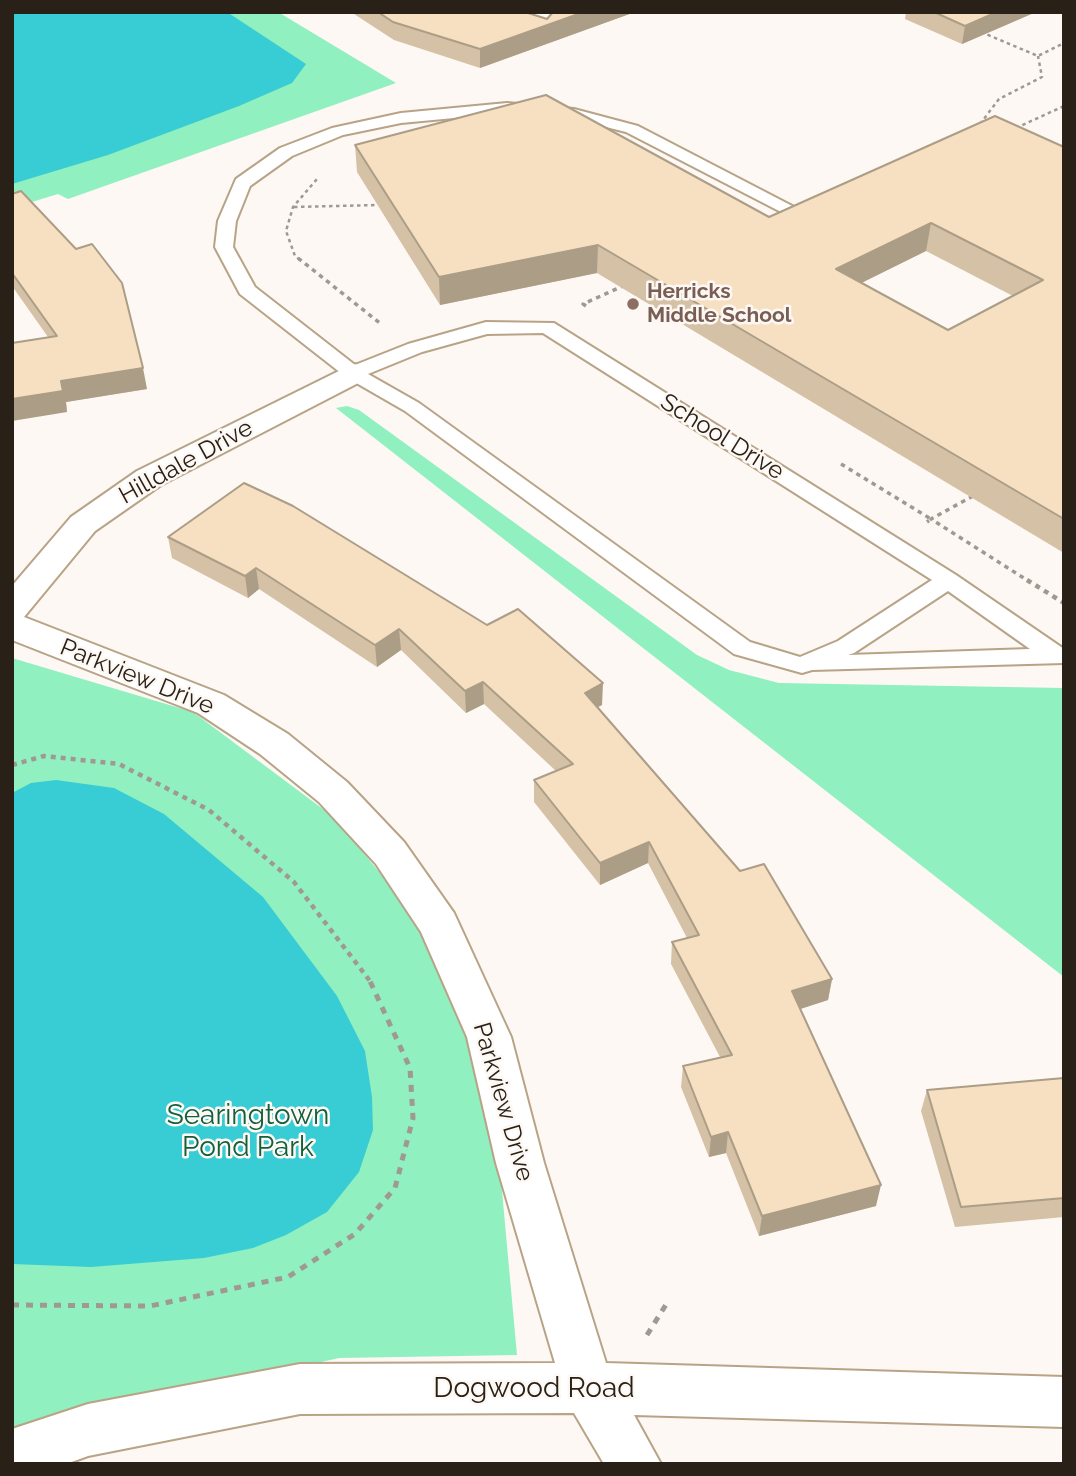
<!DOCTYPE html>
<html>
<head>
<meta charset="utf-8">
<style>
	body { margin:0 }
	#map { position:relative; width:1076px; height:1476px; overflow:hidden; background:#fdf8f3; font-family:Raleway,sans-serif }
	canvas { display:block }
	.frame { position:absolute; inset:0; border:14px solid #292117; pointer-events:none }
</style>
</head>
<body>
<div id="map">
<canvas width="1076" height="1476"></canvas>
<div class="frame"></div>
</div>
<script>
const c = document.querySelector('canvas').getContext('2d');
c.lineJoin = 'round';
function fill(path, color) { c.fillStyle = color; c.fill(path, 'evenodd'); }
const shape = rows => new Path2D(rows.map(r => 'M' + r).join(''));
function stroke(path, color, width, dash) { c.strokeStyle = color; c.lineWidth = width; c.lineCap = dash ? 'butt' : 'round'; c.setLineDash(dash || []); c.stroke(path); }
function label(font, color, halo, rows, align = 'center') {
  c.font = font + ' Raleway,sans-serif'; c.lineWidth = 5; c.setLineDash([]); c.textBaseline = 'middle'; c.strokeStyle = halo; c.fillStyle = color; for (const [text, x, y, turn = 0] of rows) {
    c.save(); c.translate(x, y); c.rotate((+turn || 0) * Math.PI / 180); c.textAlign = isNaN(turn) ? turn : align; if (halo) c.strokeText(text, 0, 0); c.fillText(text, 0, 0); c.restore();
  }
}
fill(shape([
	[12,12,278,12,396,83,68,199,58,194,12,208],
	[347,406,359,410,697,655,729,670,779,683,1064,688,1064,977,336,408],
	[12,658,193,712,335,818,420,922,469,1035,501,1180,517,1355,339,1358,102,1411,12,1442]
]), '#90f0bf');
fill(shape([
	[12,12,227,12,306,64,292,83,239,106,108,155,12,184],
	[56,780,114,788,164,814,263,897,337,996,365,1051,372,1097,373,1130,359,1172,327,1212,286,1235,253,1248,204,1258,91,1267,12,1264,12,793,31,783]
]), '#38cdd4');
const lane = shape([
	[507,103,574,109,638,126,798,209,789,214,783,213,626,132,574,119,507,113,401,123,343,135,292,156,250,186,236,221,233,247,255,287,355,365,408,344,486,322,554,323,956,575,1064,649,1064,663,812,670,802,673,734,654,405,411,346,377,240,294,215,247,218,221,236,179,280,148,332,128,401,113,507,103],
	[543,333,932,580,838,641,800,657,750,642,419,403,368,374,422,352,487,334,543,333],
	[948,591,1030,649,848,655,854,653,948,591]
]);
const street = shape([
	[353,364,364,366,368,373,364,380,161,485,95,531,24,617,224,695,288,734,347,782,404,842,454,913,511,1037,544,1163,606,1363,1064,1377,1064,1427,634,1415,661,1464,604,1464,574,1413,300,1414,88,1456,66,1464,12,1464,12,1429,88,1404,300,1364,555,1363,496,1163,467,1037,421,932,376,864,319,802,260,754,198,713,12,640,12,586,71,517,137,471,353,364]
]);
stroke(lane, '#b8a387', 4);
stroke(street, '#b8a387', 4);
stroke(shape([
	[981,32,1038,56,1064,43],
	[980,124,999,99,1042,77,1038,56],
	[1016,128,1064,106],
	[294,207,378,205],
	[300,260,295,256,286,231,293,207,317,179]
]), '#a09992', 2.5, [3.5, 3.5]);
stroke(shape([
	[298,258,381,324],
	[586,306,583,304,623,286],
	[841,464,931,519,927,522],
	[973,496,931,519,1030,582]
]), '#a09992', 3.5, [4.5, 4.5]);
stroke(shape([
	[1027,580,1064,603],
	[12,765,44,756,119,764,209,810,294,882,370,981]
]), '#a09992', 4.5, [5, 5]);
stroke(shape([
	[12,1305,150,1306,288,1277,355,1234,395,1188,413,1118,410,1068,369,979],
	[647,1335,667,1303]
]), '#a09992', 5, [7, 7]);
fill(lane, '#fff');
fill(street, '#fff');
fill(shape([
	[351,12,525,12,547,19,553,12,635,12,480,68,394,40],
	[906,12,1036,12,962,44,905,19],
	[355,145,769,217,1064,147,1064,553,597,273,440,305,357,172],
	[926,251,1013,296,948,330,861,283],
	[12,194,147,389,66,402,67,412,48,337,12,286],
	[244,483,602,705,598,707,832,979,828,1000,800,1009,876,1206,759,1236,726,1153,709,1157,681,1087,683,1066,720,1057,671,964,672,942,687,938,648,863,600,885,534,802,534,780,556,771,484,704,466,713,401,650,377,667,259,589,248,598,172,558,168,537],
	[1064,1078,1064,1217,955,1227,921,1111,927,1090]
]), '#d4c1a6');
fill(shape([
	[584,12,635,12,480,68,480,49],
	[997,12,1036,12,962,44,965,26],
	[931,223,926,251,833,297,836,269],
	[598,245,597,273,440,305,439,277],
	[143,368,147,389,66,402,67,412,12,421,12,399,61,381],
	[256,568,259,589,248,598,245,576],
	[399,629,401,650,377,667,375,645],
	[483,682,484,704,466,713,465,691],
	[603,683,602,705,584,714,585,693],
	[649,842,648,863,600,885,600,863],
	[832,979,828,1000,788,1013,792,991],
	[728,1132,726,1153,709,1157,711,1137],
	[881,1185,876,1206,759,1236,762,1216]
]), '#ac9d87');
const building = shape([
	[378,12,525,12,547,19,553,12,584,12,480,49,393,22,378,12],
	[934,12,997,12,965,26,934,12],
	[546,95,769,217,995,116,1064,147,1064,519,598,245,439,277,355,145,546,95],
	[931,223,1043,280,948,330,836,269,931,223],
	[21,191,76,249,92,244,122,283,143,368,61,381,63,391,12,399,12,343,57,336,12,273,12,194,21,191],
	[244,483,293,506,487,625,518,609,603,683,585,693,740,871,764,864,832,979,792,991,881,1185,762,1216,728,1132,711,1137,683,1066,732,1055,672,942,699,935,649,842,600,863,534,780,573,764,483,682,465,691,399,629,375,645,256,568,245,576,168,537,244,483],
	[1064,1078,1064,1198,961,1207,927,1090,1064,1078]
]);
fill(building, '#f6e0c1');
stroke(building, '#ac9d87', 2);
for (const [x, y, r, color] of [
	[633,304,7,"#8d6e63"]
]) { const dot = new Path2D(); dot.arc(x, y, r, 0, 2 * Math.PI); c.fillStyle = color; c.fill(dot); stroke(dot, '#fdf8f3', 2.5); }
label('bold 21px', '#785e54', '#fdf8f3', [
	["Herricks",647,292],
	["Middle School",647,316]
], 'left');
label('24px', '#292117', '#fdf8f3', [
	["School Drive",722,437,32],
	["Hilldale Drive",186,462,-29],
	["Parkview Drive",137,677,22],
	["Parkview Drive",503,1102,74]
]);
label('28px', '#115f3f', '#fdf8f3', [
	["Searingtown",248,1116],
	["Pond Park",248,1148]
]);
label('28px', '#292117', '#fdf8f3', [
	["Dogwood Road",534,1389]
]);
</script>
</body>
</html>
